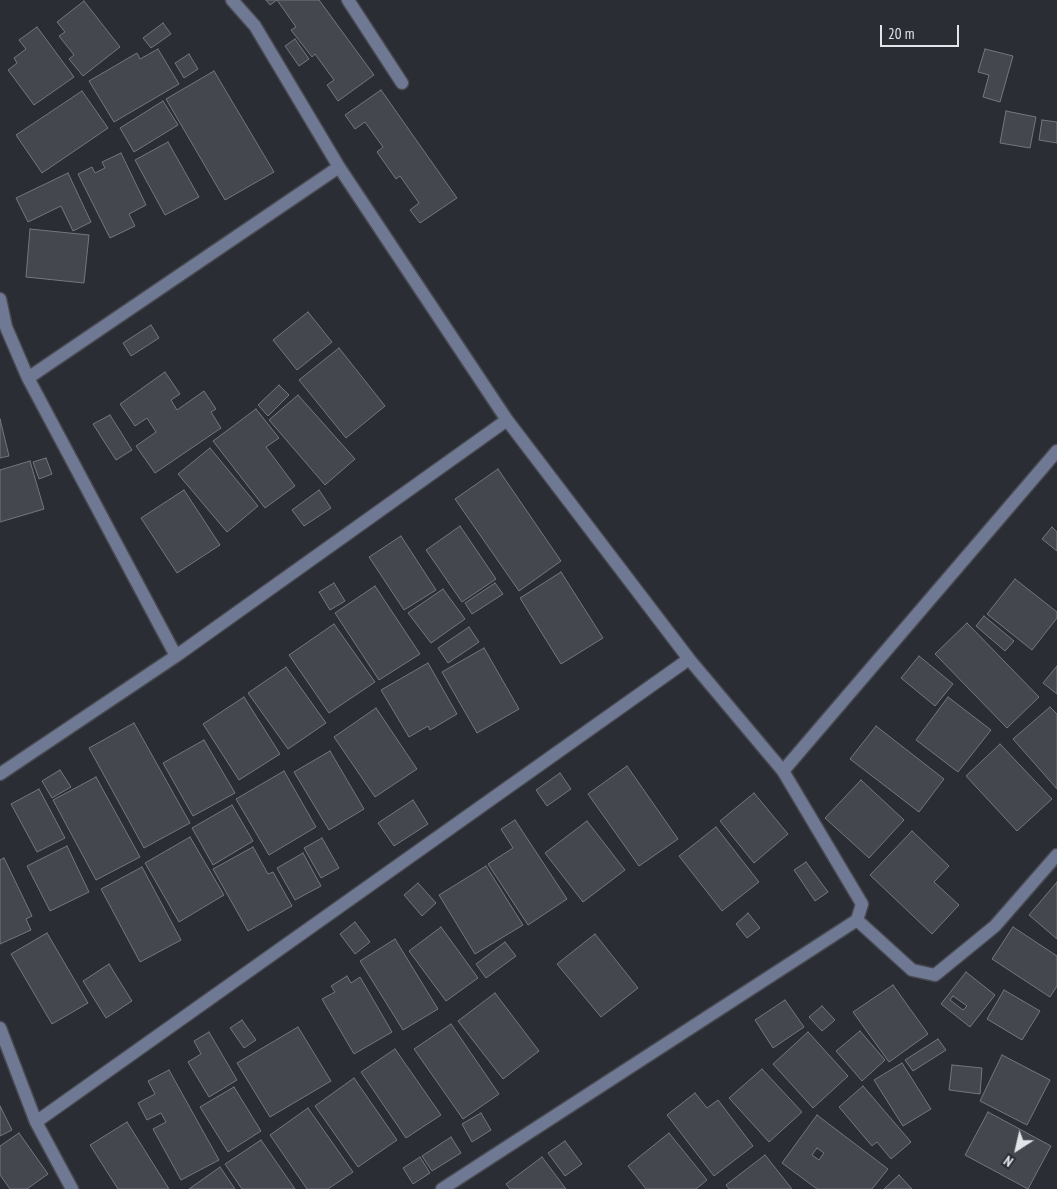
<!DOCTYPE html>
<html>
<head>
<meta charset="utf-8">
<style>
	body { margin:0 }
	#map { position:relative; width:1057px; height:1189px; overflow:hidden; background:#2b2d34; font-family:"PT Sans Narrow",sans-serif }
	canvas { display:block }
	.north { position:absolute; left:992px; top:1124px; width:50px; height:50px; -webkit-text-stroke:4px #2b2d34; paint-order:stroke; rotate:215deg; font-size:14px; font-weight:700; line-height:20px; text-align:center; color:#e3e5e9 }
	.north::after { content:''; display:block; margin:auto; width:18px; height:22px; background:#e3e5e9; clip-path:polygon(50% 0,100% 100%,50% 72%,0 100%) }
	.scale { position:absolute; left:880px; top:25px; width:79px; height:22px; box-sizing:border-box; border:2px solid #e3e5e9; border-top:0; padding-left:6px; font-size:15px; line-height:18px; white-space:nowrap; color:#e3e5e9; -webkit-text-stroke:4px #2b2d34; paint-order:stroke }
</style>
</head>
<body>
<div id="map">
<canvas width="1057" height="1189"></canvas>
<div class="north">N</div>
<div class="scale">20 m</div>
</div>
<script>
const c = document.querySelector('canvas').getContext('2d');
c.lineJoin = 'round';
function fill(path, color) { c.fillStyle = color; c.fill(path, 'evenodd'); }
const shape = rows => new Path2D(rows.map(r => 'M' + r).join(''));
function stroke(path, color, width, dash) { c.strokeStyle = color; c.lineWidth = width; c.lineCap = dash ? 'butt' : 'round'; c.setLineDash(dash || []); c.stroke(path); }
const building = shape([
	[266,0,319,0,374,75,338,101,327,85,334,80,315,54,312,57,291,30,296,27,277,0,270,5,266,0],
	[84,1,120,47,83,76,69,59,74,55,59,36,65,32,57,22,84,1],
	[163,23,171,34,151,48,143,38,163,23],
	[37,27,74,77,34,105,8,70,17,63,14,58,26,49,19,40,37,27],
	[295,39,309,59,299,66,285,46,295,39],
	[158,49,179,84,114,122,89,81,137,53,140,59,158,49],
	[985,49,1013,56,1000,102,983,97,989,75,978,72,985,49],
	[189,54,198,69,184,78,175,63,189,54],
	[214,71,274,172,225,200,166,99,214,71],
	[381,90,457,198,420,223,410,210,419,203,400,176,396,179,377,152,383,147,365,122,355,129,345,115,381,90],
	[82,91,108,128,42,173,16,135,82,91],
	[163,101,178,125,134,152,120,128,163,101],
	[1006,111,1036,117,1030,148,1000,143,1006,111],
	[1042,120,1057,122,1057,143,1039,140,1042,120],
	[168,142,199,197,165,215,135,160,168,142],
	[121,153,146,205,129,214,135,226,110,238,78,174,92,167,95,173,105,168,102,162,121,153],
	[68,173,91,222,73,231,61,206,28,222,16,198,68,173],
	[30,229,89,235,84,283,26,277,30,229],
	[308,312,332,342,297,370,273,340,308,312],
	[151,325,159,338,131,356,123,343,151,325],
	[339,348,385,406,346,438,299,380,339,348],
	[165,372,180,394,171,400,177,410,204,391,216,409,211,412,221,428,155,473,136,446,156,432,147,418,135,426,120,404,165,372],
	[279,385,289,395,268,416,258,405,279,385],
	[298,395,355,459,325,485,269,420,298,395],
	[256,409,279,438,266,447,295,486,265,508,213,441,256,409],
	[110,415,132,450,116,460,93,424,110,415],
	[0,419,9,456,0,458,0,419],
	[210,448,258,506,227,532,178,474,210,448],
	[46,458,52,474,39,479,33,462,46,458],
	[30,461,44,509,0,522,0,470,30,461],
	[498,469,561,561,519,591,455,499,498,469],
	[184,490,220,545,177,573,141,518,184,490],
	[319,490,331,508,304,526,292,510,319,490],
	[460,526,496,579,462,602,426,550,460,526],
	[1052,527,1057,532,1057,551,1042,539,1052,527],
	[401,536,436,590,404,610,369,557,401,536],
	[561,572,603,638,561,664,520,598,561,572],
	[1015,579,1057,612,1057,618,1032,650,987,614,1015,579],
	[334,583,345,601,330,610,319,592,334,583],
	[495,583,503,594,472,614,465,603,495,583],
	[375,586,420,654,379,680,335,613,375,586],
	[443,589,465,619,431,643,408,613,443,589],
	[984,616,1014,641,1005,651,976,626,984,616],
	[967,623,1039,697,1007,728,935,654,967,623],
	[334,624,375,682,329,713,289,655,334,624],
	[469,627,479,642,448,663,438,648,469,627],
	[484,648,519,709,477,733,442,672,484,648],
	[919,656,953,684,935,706,901,678,919,656],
	[428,663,457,714,430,730,428,726,409,737,381,690,428,663],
	[1057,666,1057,694,1043,683,1057,666],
	[286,667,326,723,288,749,248,693,286,667],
	[244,697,280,754,239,780,203,724,244,697],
	[948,697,991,730,958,772,916,740,948,697],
	[1050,707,1057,714,1057,789,1013,739,1050,707],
	[376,708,417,769,375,797,334,737,376,708],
	[134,723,190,823,144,848,89,748,134,723],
	[876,726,944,779,919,812,850,759,876,726],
	[204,740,235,793,193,816,163,763,204,740],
	[1000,744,1052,799,1017,831,966,776,1000,744],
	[330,751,364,809,329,830,294,772,330,751],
	[627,766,678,839,639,866,588,794,627,766],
	[60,770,71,787,52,798,42,781,60,770],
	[284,771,316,827,269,855,236,799,284,771],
	[560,773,571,789,547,806,536,790,560,773],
	[96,777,140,857,96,880,53,800,96,777],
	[861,780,904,820,869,858,825,818,861,780],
	[39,789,65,838,37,852,11,804,39,789],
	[754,793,788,834,754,863,720,821,754,793],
	[413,800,428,824,394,846,378,823,413,800],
	[232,805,253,841,213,865,192,828,232,805],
	[515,820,567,899,528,925,488,864,513,848,501,829,515,820],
	[587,821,625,870,583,902,545,853,587,821],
	[716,827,759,882,722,911,679,856,716,827],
	[912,831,949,866,934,882,959,905,932,934,870,875,912,831],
	[190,837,224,895,179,922,145,863,190,837],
	[322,838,339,868,321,878,304,848,322,838],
	[67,846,89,892,50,911,27,866,67,846],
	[253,847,268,874,273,872,292,906,248,931,213,869,253,847],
	[303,853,321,886,295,900,277,868,303,853],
	[4,858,32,916,26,919,31,930,0,944,0,860,4,858],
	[806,862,828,892,815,901,794,870,806,862],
	[486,866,523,925,475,954,439,895,486,866],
	[142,867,181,940,140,962,101,889,142,867],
	[1057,882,1057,939,1029,915,1057,882],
	[418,883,436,903,422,916,404,895,418,883],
	[748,913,760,928,747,938,736,924,748,913],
	[355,922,370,942,355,954,340,934,355,922],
	[441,927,478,978,446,1001,409,951,441,927],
	[1013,927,1057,956,1057,986,1050,997,992,959,1013,927],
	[47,933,88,1003,52,1024,11,954,47,933],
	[595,934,638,988,601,1017,557,964,595,934],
	[395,939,438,1009,403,1030,360,961,395,939],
	[505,942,516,956,486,978,476,964,505,942],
	[109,964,132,1001,106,1018,83,981,109,964],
	[966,972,995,995,970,1027,941,1004,966,972],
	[953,996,967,1006,963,1010,950,1000,953,996],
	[347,976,351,983,360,977,392,1032,354,1054,322,999,335,992,331,986,347,976],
	[893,985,928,1034,889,1062,853,1012,893,985],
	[1004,990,1040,1011,1022,1040,987,1019,1004,990],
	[495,993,539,1051,503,1079,458,1021,495,993],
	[785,1000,804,1027,773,1048,755,1020,785,1000],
	[822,1006,835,1020,822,1031,809,1017,822,1006],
	[242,1020,256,1040,244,1048,230,1028,242,1020],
	[451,1024,499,1094,463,1119,414,1049,451,1024],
	[298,1027,331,1081,270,1117,237,1063,298,1027],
	[860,1031,885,1060,862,1081,836,1051,860,1031],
	[209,1032,237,1080,209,1097,188,1062,201,1054,194,1041,209,1032],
	[808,1032,848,1076,813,1108,773,1064,808,1032],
	[938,1039,946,1050,913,1071,905,1060,938,1039],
	[395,1049,441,1115,406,1138,361,1072,395,1049],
	[1002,1055,1050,1080,1027,1125,980,1101,1002,1055],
	[902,1063,931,1109,903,1126,874,1080,902,1063],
	[952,1065,982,1068,980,1094,949,1090,952,1065],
	[762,1069,802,1112,769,1142,729,1098,762,1069],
	[169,1070,219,1160,181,1180,153,1129,166,1122,161,1113,147,1120,138,1103,155,1094,148,1081,169,1070],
	[354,1078,397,1140,358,1167,315,1106,354,1078],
	[863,1086,911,1142,891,1159,877,1142,872,1146,839,1107,863,1086],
	[234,1087,261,1131,228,1152,200,1107,234,1087],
	[695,1093,707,1108,718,1100,753,1146,714,1176,667,1115,695,1093],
	[0,1106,12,1130,0,1136,0,1106],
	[308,1108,353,1172,328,1189,307,1189,270,1135,308,1108],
	[988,1112,1051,1146,1028,1189,965,1155,988,1112],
	[481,1113,491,1130,472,1142,462,1124,481,1113],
	[817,1115,888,1169,872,1189,817,1189,782,1163,817,1115],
	[817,1148,824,1153,819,1160,812,1155,817,1148],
	[127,1122,169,1189,118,1189,90,1145,127,1122],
	[19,1133,48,1174,27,1189,10,1189,0,1175,0,1146,19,1133],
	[669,1133,707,1180,696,1189,646,1189,628,1166,669,1133],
	[451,1137,461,1153,432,1171,422,1156,451,1137],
	[261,1140,295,1189,242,1189,225,1164,261,1140],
	[565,1141,582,1164,565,1176,548,1153,565,1141],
	[765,1155,792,1189,729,1189,726,1185,765,1155],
	[420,1157,430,1173,413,1184,403,1168,420,1157],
	[542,1157,566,1189,510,1189,506,1184,542,1157],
	[220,1167,235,1189,189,1189,220,1167],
	[899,1175,912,1189,884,1189,899,1175]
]);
fill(building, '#45474f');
stroke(building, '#74777f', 1);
const minor = shape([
	[232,0,255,26,339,167,507,420,689,659,783,771,862,904,857,920,442,1189],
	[348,0,402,83],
	[0,299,6,327,28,378,176,656],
	[28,378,339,167],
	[783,771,1057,451],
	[0,774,176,656,507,420],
	[857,920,912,970,935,975,995,926,1057,855],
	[0,1028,36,1122,72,1189],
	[36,1122,689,659]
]);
stroke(minor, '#484a51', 15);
stroke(minor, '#707994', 12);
</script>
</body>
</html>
